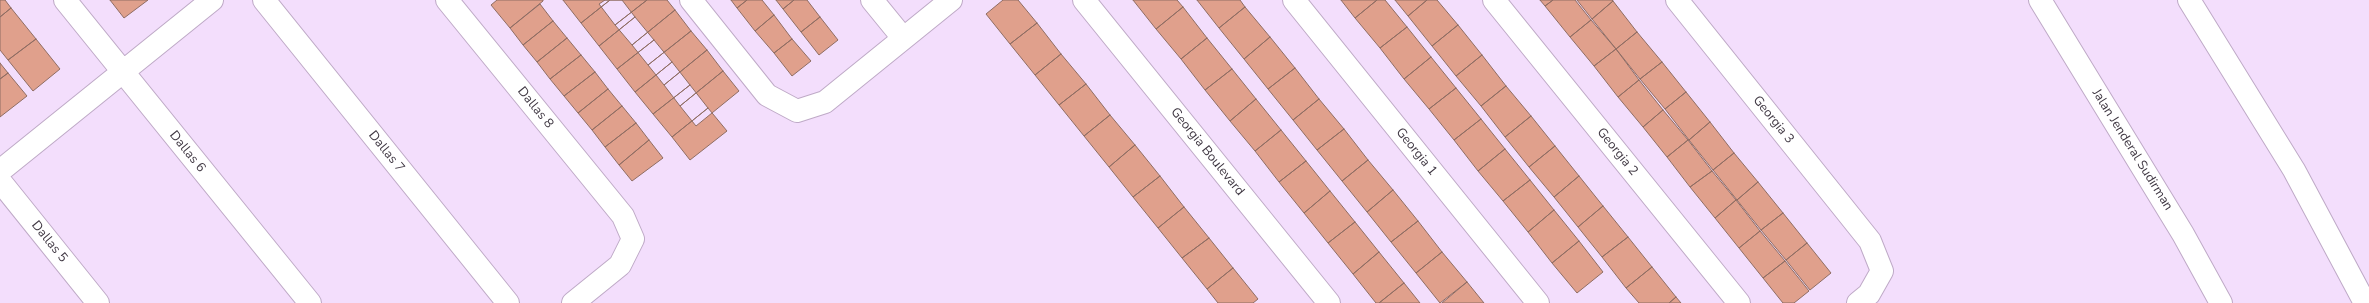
<!DOCTYPE html>
<html>
<head>
<meta charset="utf-8">
<style>
	body { margin:0 }
	canvas { display:block; background:#f3defc }
</style>
</head>
<body>
<canvas width="2369" height="303"></canvas>
<script>
const c = document.querySelector('canvas').getContext('2d');
c.lineJoin = 'round';
function fill(path, color) { c.fillStyle = color; c.fill(path, 'evenodd'); }
const shape = rows => new Path2D(rows.map(r => 'M' + r).join(''));
function stroke(path, color, width, dash) { c.strokeStyle = color; c.lineWidth = width; c.lineCap = dash ? 'butt' : 'round'; c.setLineDash(dash || []); c.stroke(path); }
function label(font, color, halo, rows, align = 'center') {
  c.font = font + ' "Nunito Sans",sans-serif'; c.lineWidth = 3; c.setLineDash([]); c.textBaseline = 'middle'; c.strokeStyle = halo; c.fillStyle = color; for (const [text, x, y, turn = 0] of rows) {
    c.save(); c.translate(x, y); c.rotate((+turn || 0) * Math.PI / 180); c.textAlign = isNaN(turn) ? turn : align; if (halo) c.strokeText(text, 0, 0); c.fillText(text, 0, 0); c.restore();
  }
}
const building = shape([
	[0,0,5,0,11,8,0,17,0,0],
	[110,0,148,0,124,18,110,0],
	[497,0,543,0,543,1,510,28,491,5,497,0],
	[563,0,610,0,581,23,563,0],
	[605,0,647,0,615,25,599,4,605,0],
	[610,0,622,0,635,17,599,46,581,23,610,0],
	[647,0,667,0,675,10,632,45,615,25,647,0],
	[731,0,747,0,737,8,731,0],
	[747,0,762,0,774,15,755,31,737,8,747,0],
	[776,0,794,0,783,9,776,0],
	[794,0,807,0,820,17,801,32,783,9,794,0],
	[1003,0,1018,0,1037,23,1010,44,986,14,1003,0],
	[1133,0,1177,0,1183,7,1156,29,1133,0],
	[1197,0,1240,0,1245,7,1219,28,1197,0],
	[1341,0,1377,0,1355,18,1341,0],
	[1377,0,1385,0,1407,27,1380,48,1355,18,1377,0],
	[1395,0,1427,0,1408,16,1395,0],
	[1427,0,1437,0,1458,25,1432,46,1408,16,1427,0],
	[1540,0,1553,0,1545,6,1540,0],
	[1553,0,1575,0,1591,20,1570,37,1545,6,1553,0],
	[1577,0,1612,0,1613,1,1592,19,1577,0],
	[1613,1,1637,32,1616,49,1592,19,1613,1],
	[540,4,553,21,523,45,510,28,540,4],
	[1183,7,1207,38,1181,59,1156,29,1183,7],
	[1245,7,1270,37,1244,59,1219,28,1245,7],
	[11,8,36,39,8,60,0,50,0,17,11,8],
	[675,10,691,31,648,65,632,45,675,10],
	[774,15,792,39,774,53,755,31,774,15],
	[635,17,654,40,617,69,599,46,635,17],
	[820,17,838,40,819,55,801,32,820,17],
	[1591,20,1616,49,1594,66,1570,37,1591,20],
	[553,21,567,38,537,62,523,45,553,21],
	[1037,23,1061,54,1035,75,1010,44,1037,23],
	[1458,25,1482,55,1456,76,1432,46,1458,25],
	[1407,27,1431,57,1404,79,1380,48,1407,27],
	[691,31,707,50,664,85,648,65,691,31],
	[1637,32,1662,62,1640,79,1616,49,1637,32],
	[1270,37,1295,68,1268,89,1244,59,1270,37],
	[567,38,581,55,550,79,537,62,567,38],
	[1207,38,1232,69,1205,90,1181,59,1207,38],
	[36,39,60,69,33,91,8,60,36,39],
	[792,39,811,61,792,76,774,53,792,39],
	[654,40,672,62,635,92,617,69,654,40],
	[1616,49,1639,80,1618,97,1594,66,1616,49],
	[707,50,723,71,680,106,664,85,707,50],
	[1061,54,1086,84,1059,105,1035,75,1061,54],
	[581,55,595,72,564,96,550,79,581,55],
	[1482,55,1506,86,1481,106,1456,76,1482,55],
	[1431,57,1456,88,1429,109,1404,79,1431,57],
	[672,62,690,85,653,114,635,92,672,62],
	[1662,62,1686,92,1665,109,1640,79,1662,62],
	[0,63,8,73,0,79,0,63],
	[1295,68,1319,99,1293,120,1268,89,1295,68],
	[1232,69,1256,99,1230,121,1205,90,1232,69],
	[723,71,739,91,696,126,680,106,723,71],
	[595,72,608,89,578,113,564,96,595,72],
	[8,73,27,96,0,117,0,79,8,73],
	[1639,80,1663,110,1643,127,1618,97,1639,80],
	[1086,84,1110,115,1084,136,1059,105,1086,84],
	[690,85,708,108,672,137,653,114,690,85],
	[1506,86,1531,116,1505,137,1481,106,1506,86],
	[1456,88,1481,119,1454,140,1429,109,1456,88],
	[608,89,622,106,592,130,578,113,608,89],
	[1686,92,1710,122,1689,140,1665,109,1686,92],
	[1256,99,1281,130,1255,151,1230,121,1256,99],
	[1319,99,1344,129,1317,150,1293,120,1319,99],
	[622,106,636,123,605,147,592,130,622,106],
	[708,108,727,131,690,160,672,137,708,108],
	[1663,110,1688,140,1667,157,1643,127,1663,110],
	[1110,115,1135,145,1109,167,1084,136,1110,115],
	[1531,116,1555,146,1529,167,1505,137,1531,116],
	[1481,119,1505,149,1478,171,1454,140,1481,119],
	[1710,122,1734,153,1713,170,1689,140,1710,122],
	[636,123,649,140,619,165,605,147,636,123],
	[1344,129,1368,160,1342,181,1317,150,1344,129],
	[1281,130,1306,161,1279,182,1255,151,1281,130],
	[649,140,663,158,632,181,619,165,649,140],
	[1688,140,1712,171,1690,187,1667,157,1688,140],
	[1135,145,1160,176,1133,197,1109,167,1135,145],
	[1555,146,1579,176,1554,197,1529,167,1555,146],
	[1505,149,1530,180,1503,201,1478,171,1505,149],
	[1734,153,1758,182,1737,200,1713,170,1734,153],
	[1368,160,1393,190,1367,212,1342,181,1368,160],
	[1306,161,1330,191,1304,213,1279,182,1306,161],
	[1712,171,1736,200,1715,218,1690,187,1712,171],
	[1160,176,1184,207,1158,228,1133,197,1160,176],
	[1579,176,1603,206,1578,227,1554,197,1579,176],
	[1530,180,1554,210,1528,232,1503,201,1530,180],
	[1758,182,1783,213,1761,230,1737,200,1758,182],
	[1393,190,1418,221,1391,242,1367,212,1393,190],
	[1330,191,1355,222,1328,243,1304,213,1330,191],
	[1736,200,1760,231,1739,248,1715,218,1736,200],
	[1603,206,1628,237,1602,257,1578,227,1603,206],
	[1184,207,1209,238,1182,258,1158,228,1184,207],
	[1554,210,1579,241,1552,263,1528,232,1554,210],
	[1783,213,1807,243,1786,260,1761,230,1783,213],
	[1418,221,1442,252,1416,273,1391,242,1418,221],
	[1355,222,1379,252,1353,274,1328,243,1355,222],
	[1760,231,1785,261,1763,278,1739,248,1760,231],
	[1628,237,1652,267,1626,288,1602,257,1628,237],
	[1209,238,1233,268,1207,289,1182,258,1209,238],
	[1579,241,1603,272,1577,293,1552,263,1579,241],
	[1807,243,1831,273,1810,290,1786,260,1807,243],
	[1379,252,1404,283,1379,303,1376,303,1353,274,1379,252],
	[1442,252,1467,282,1440,303,1416,273,1442,252],
	[1785,261,1809,291,1794,303,1783,303,1763,278,1785,261],
	[1652,267,1676,297,1669,303,1639,303,1626,288,1652,267],
	[1233,268,1258,299,1253,303,1218,303,1207,289,1233,268],
	[1467,282,1484,303,1442,303,1467,282],
	[1404,283,1420,303,1379,303,1404,283],
	[1676,297,1681,303,1669,303,1676,297]
]);
fill(building, '#e0a08c');
stroke(building, '#8f6d63', 1);
const minor = shape([
	[65,0,310,303],
	[264,0,508,303],
	[447,0,623,216,633,239,620,265,573,303],
	[691,0,767,95,797,111,825,102,951,0],
	[872,0,903,38],
	[1084,0,1329,303],
	[1294,0,1538,303],
	[1494,0,1739,303],
	[1677,0,1870,241,1882,271,1869,294,1858,303],
	[0,171,212,0],
	[0,181,98,303]
]);
const secondary = shape([
	[2040,0,2183,234,2221,303],
	[2189,0,2294,170,2365,303]
]);
stroke(minor, '#bfaac7', 24);
stroke(secondary, '#bfaac7', 24);
stroke(minor, '#fff', 22);
stroke(secondary, '#fff', 22);
label('13px', '#3f3742', '#fff', [
	["Dallas 8",535,108,51],
	["Georgia 3",1773,120,51],
	["Jalan Jenderal Sudirman",2132,150,58],
	["Dallas 6",187,152,51],
	["Dallas 7",386,152,51],
	["Georgia Boulevard",1207,152,51],
	["Georgia 1",1416,152,51],
	["Georgia 2",1617,152,51],
	["Dallas 5",49,242,51]
]);
</script>
</body>
</html>
